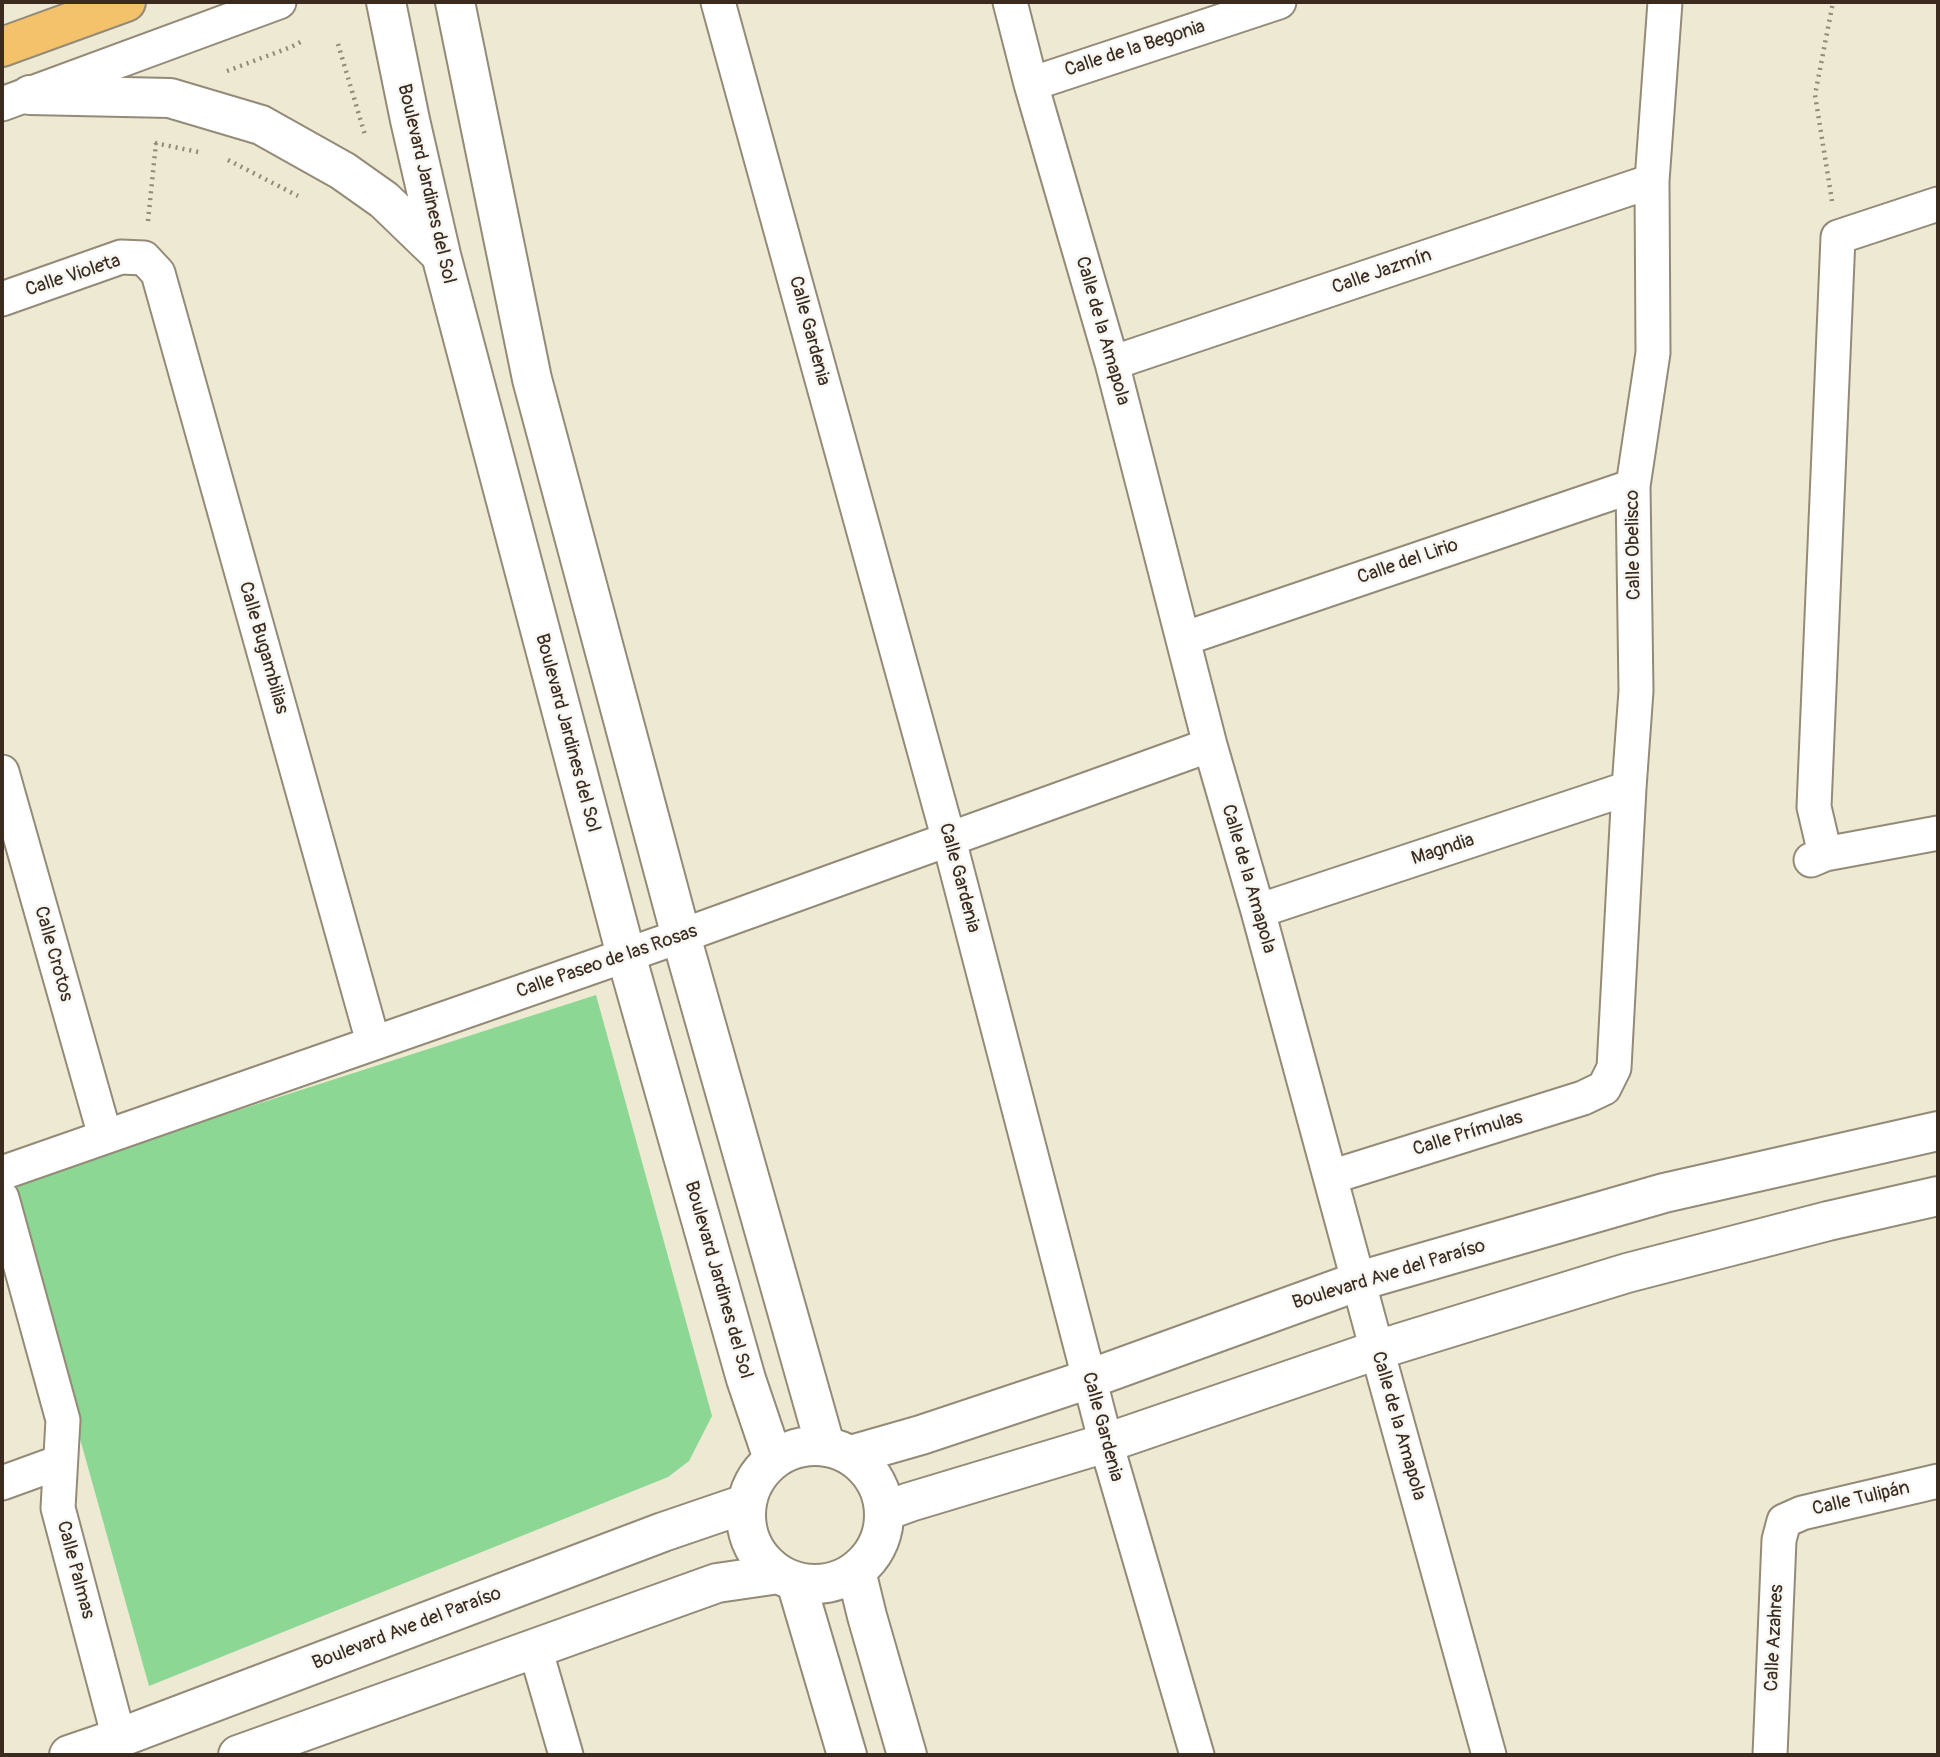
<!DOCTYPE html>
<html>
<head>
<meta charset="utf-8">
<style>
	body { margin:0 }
	#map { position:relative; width:1940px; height:1757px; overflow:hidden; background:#ede9d2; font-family:Pangolin,sans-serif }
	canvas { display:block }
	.frame { position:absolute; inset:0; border:4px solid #3b2a1e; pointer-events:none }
</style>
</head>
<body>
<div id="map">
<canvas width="1940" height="1757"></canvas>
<div class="frame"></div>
</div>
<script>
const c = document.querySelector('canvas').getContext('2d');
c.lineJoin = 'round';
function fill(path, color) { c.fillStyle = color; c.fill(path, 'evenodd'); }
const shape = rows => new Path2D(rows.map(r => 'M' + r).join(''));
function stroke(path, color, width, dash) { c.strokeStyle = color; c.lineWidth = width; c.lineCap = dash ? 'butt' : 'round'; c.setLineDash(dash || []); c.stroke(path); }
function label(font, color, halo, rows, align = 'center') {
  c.font = font + ' Pangolin,sans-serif'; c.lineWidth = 5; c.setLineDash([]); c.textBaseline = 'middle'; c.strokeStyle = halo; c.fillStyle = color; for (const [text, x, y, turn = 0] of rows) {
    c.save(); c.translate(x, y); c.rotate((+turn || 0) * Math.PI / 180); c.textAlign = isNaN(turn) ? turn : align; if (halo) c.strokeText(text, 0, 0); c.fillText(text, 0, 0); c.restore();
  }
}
fill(shape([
	[596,995,712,1416,689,1461,668,1477,149,1686,9,1184]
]), '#8cd794');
const minor = shape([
	[718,2,949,840,1106,1443,1197,1755],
	[1010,2,1031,84,1112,363,1210,745,1258,911,1377,1350,1489,1755],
	[1031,84,1279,2],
	[2,104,279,2],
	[2,299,121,257,144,258,158,273,373,1042],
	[1112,363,1652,181],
	[1183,639,1633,486],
	[2,772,105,1136],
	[1825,854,1814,807,1838,237,1938,204],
	[1811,860,1825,854,1938,833],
	[1258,911,1629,788],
	[2,1173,681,936,1210,745],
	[1331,1177,1583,1098,1604,1088,1614,1068,1629,788,1636,691,1633,486,1653,353,1652,181,1665,2],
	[2,1198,63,1420,58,1508,119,1738],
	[2,1483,60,1462],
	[535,1648,566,1755],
	[1770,1755,1779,1540,1784,1521,1802,1513,1938,1481]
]);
const tertiary = shape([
	[386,2,410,120,441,255,626,955,746,1379,773,1459],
	[455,2,532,379,681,936,825,1445],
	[30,95,170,98,261,125,343,171,384,200,441,255],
	'746 1515a69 69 0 1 1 138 0a69 69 0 1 1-138 0Z',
	[851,1455,921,1435,1089,1379,1359,1281,1664,1193,1938,1131],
	[885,1511,910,1502,1106,1443,1377,1350,1627,1273,1828,1221,1938,1196],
	[856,1571,867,1616,907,1755],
	[796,1582,847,1755],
	[69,1755,119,1738,663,1532,745,1504],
	[238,1755,717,1583,779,1574]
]);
const primary = shape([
	[2,47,126,2]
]);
stroke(minor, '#948a78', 37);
stroke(tertiary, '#948a78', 42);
stroke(primary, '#948a78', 42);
stroke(shape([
	[338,44,365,135],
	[227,71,291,47,304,40],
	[155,143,203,153],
	[228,160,298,196],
	[1832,201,1815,95,1833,2],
	[148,221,156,143]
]), '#948a78', 4.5, [2, 5]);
stroke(minor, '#fff', 33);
stroke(tertiary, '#fff', 38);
stroke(primary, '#f3c26a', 38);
label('19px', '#3b2a1e', '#f6f6f2', [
	["Calle de la Begonia",1135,49,-18],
	["Boulevard Jardines del Sol",426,184,77],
	["Calle Jazmín",1382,272,-19],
	["Calle Violeta",73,276,-18],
	["Calle Gardenia",809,331,75],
	["Calle de la Amapola",1102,331,74],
	["Calle Obelisco",1634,545,-91],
	["Calle del Lirio",1408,562,-19],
	["Calle Bugambilias",263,648,74],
	["Boulevard Jardines del Sol",567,733,75],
	["Magndia",1443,850,-18],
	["Calle Gardenia",959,878,75],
	["Calle de la Amapola",1248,879,74],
	["Calle Crotos",53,954,74],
	["Calle Paseo de las Rosas",607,962,-19],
	["Calle Prímulas",1468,1134,-17],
	["Boulevard Ave del Paraíso",1389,1275,-17],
	["Boulevard Jardines del Sol",718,1280,74],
	["Calle de la Amapola",1398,1426,74],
	["Calle Gardenia",1102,1427,75],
	["Calle Tulipán",1861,1499,-13],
	["Calle Palmas",75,1570,75],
	["Boulevard Ave del Paraíso",407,1629,-21],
	["Calle Azahres",1775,1638,-87]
]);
</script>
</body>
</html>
